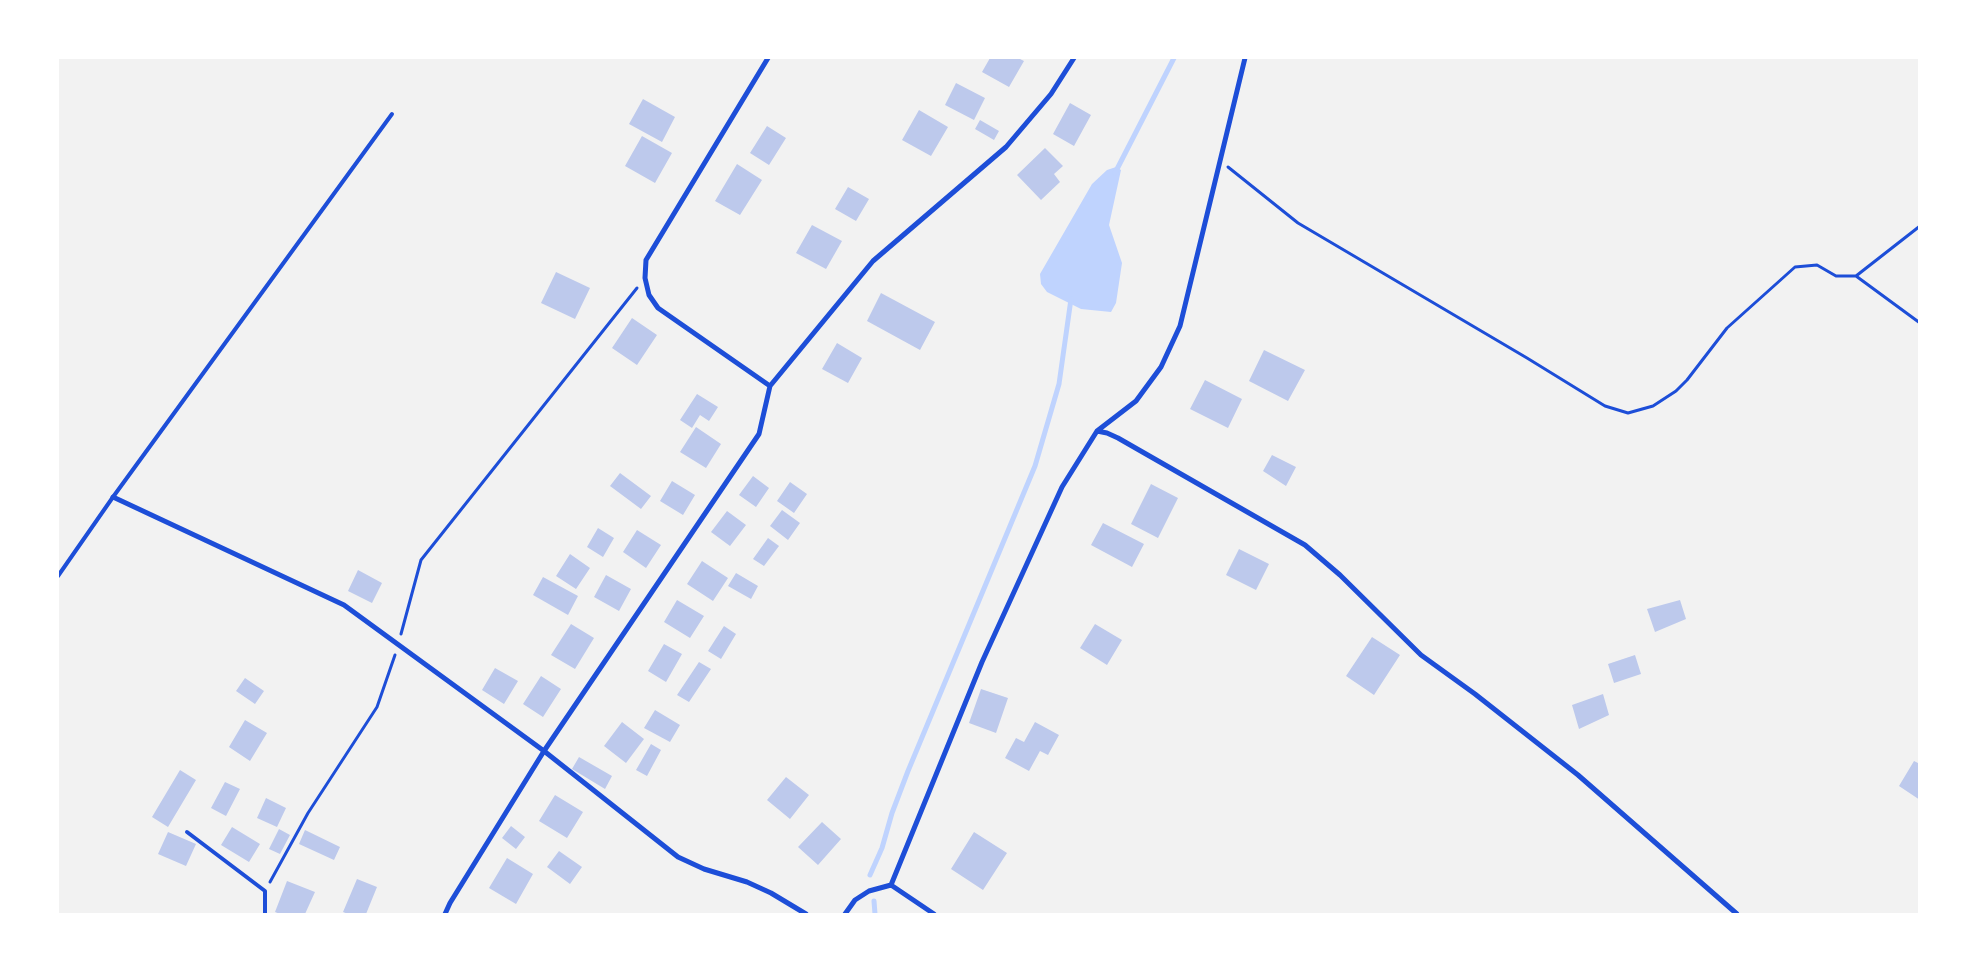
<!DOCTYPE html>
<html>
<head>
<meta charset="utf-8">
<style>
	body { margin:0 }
	#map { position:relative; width:1977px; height:972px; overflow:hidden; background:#f2f2f2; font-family:"Work Sans",sans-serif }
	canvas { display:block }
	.frame { position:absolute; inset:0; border:59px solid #fff; pointer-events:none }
</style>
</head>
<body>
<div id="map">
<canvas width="1977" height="972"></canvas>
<div class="frame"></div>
</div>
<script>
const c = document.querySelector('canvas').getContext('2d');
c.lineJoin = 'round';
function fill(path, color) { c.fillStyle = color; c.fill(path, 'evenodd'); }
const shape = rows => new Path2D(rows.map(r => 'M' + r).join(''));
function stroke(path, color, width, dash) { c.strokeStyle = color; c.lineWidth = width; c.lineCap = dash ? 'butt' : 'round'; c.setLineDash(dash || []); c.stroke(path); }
fill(shape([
	[1116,167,1121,170,1109,225,1122,263,1116,303,1111,312,1081,309,1047,292,1041,284,1040,274,1092,184,1107,170]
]), '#bfd3fe');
stroke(shape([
	[1115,173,1174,58],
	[870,875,882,848,892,813,908,771,1035,466,1059,384,1071,299],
	[874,901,875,914]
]), '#bfd3fe', 5);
fill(shape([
	[990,58,1018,58,1024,61,1009,87,982,72],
	[956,83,985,98,974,120,945,105],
	[643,99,675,117,662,142,629,124],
	[1070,103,1091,115,1074,146,1053,134],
	[919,110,948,127,931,156,902,140],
	[980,120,999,131,994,140,975,129],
	[767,126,786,138,769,165,750,153],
	[642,136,672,153,655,183,625,166],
	[1045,148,1063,166,1054,174,1060,182,1041,200,1017,175],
	[737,164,762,180,740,215,715,201],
	[848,187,869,199,856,221,835,209],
	[812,225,842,241,826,269,796,253],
	[556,272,590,288,575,319,541,303],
	[881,293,935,322,920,350,867,321],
	[632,318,657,335,637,365,612,348],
	[837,343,862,358,848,383,822,369],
	[1264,350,1305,370,1288,401,1249,381],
	[1205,380,1242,399,1228,428,1190,409],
	[697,394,718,407,709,421,700,415,692,428,680,420],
	[696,427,721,444,706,468,680,452],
	[1272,455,1296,467,1286,486,1263,471],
	[620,473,651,496,641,509,610,486],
	[753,476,769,488,756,507,739,495],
	[672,481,695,495,683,515,660,501],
	[790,482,807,494,794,513,777,501],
	[1151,484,1178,498,1158,538,1131,524],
	[782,510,800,523,788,540,770,526],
	[727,511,746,525,730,546,711,532],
	[1103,523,1144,544,1132,567,1091,545],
	[598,528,614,538,603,557,587,547],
	[637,530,661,545,646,568,623,552],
	[768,538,779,546,764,566,753,559],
	[1239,549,1269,564,1256,590,1226,575],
	[570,554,590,568,576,589,556,576],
	[702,561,728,578,713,601,687,584],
	[358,570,382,583,372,603,348,591],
	[736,573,758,586,751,599,728,586],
	[606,575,631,589,619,611,594,597],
	[543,577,578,596,568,615,533,595],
	[677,600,704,616,690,638,664,622],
	[1680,600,1686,619,1655,632,1647,609],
	[571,624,594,638,575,669,551,655],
	[1095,624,1122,640,1107,665,1080,648],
	[724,626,736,634,721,659,708,651],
	[1372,637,1400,655,1374,695,1346,676],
	[664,644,682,654,666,682,648,671],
	[1635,655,1641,674,1614,683,1608,664],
	[699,662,711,669,689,702,677,695],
	[495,668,518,681,504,704,482,690],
	[541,676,561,689,543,717,523,704],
	[245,678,264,691,255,704,236,691],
	[981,689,1008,698,996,733,969,723],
	[1603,694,1609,715,1579,729,1572,705],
	[655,710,680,725,670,742,644,728],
	[245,720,267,733,250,761,229,747],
	[622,722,644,739,626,763,604,746],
	[1035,722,1059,735,1048,755,1040,751,1029,771,1005,758,1016,738,1024,742],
	[651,744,661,750,647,776,636,770],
	[579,757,612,776,605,789,572,769],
	[1914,761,1920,764,1920,800,1899,786],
	[180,770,196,780,168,827,152,817],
	[786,777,809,795,790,819,767,800],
	[225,782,240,789,226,816,211,808],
	[555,795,583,812,567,838,539,821],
	[266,798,286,808,277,827,257,818],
	[822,822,841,839,818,865,798,847],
	[511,826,525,837,516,849,502,838],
	[232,827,260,844,249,862,221,845],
	[279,829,290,835,280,854,269,849],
	[305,830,340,847,334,860,299,844],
	[168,832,196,844,186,866,158,854],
	[974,832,1007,853,983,890,951,869],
	[559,851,582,867,570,884,547,867],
	[507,858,533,874,516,904,489,888],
	[357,879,377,887,366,914,348,914,343,912],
	[287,881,315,892,305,914,280,914,275,912]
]), '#bdc9ec');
stroke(shape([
	[1228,167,1298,223,1527,358,1605,406,1628,413,1653,406,1676,391,1687,380,1727,328,1795,267,1817,265,1836,276,1856,276,1920,226],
	[1856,276,1920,323],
	[401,634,421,560,637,288],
	[270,882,308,813,377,707,395,655]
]), '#1d4ed8', 3);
stroke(shape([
	[58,576,113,497,392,114],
	[187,832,265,891,265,914]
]), '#1d4ed8', 4);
stroke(shape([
	[768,58,646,260,645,278,649,295,658,308,770,386],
	[1097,431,1107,433,1118,438,1305,545,1340,575,1421,655,1475,694,1578,775,1737,914],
	[113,497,344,605,544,751,678,857,704,869,747,882,771,893,806,914],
	[891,885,934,914],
	[445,914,450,903,544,751,759,434,770,386,873,261,1006,147,1051,94,1074,58],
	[845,914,855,900,869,891,891,885,982,662,1062,487,1097,431,1136,401,1161,367,1180,326,1245,58]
]), '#1d4ed8', 5);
</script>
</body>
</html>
